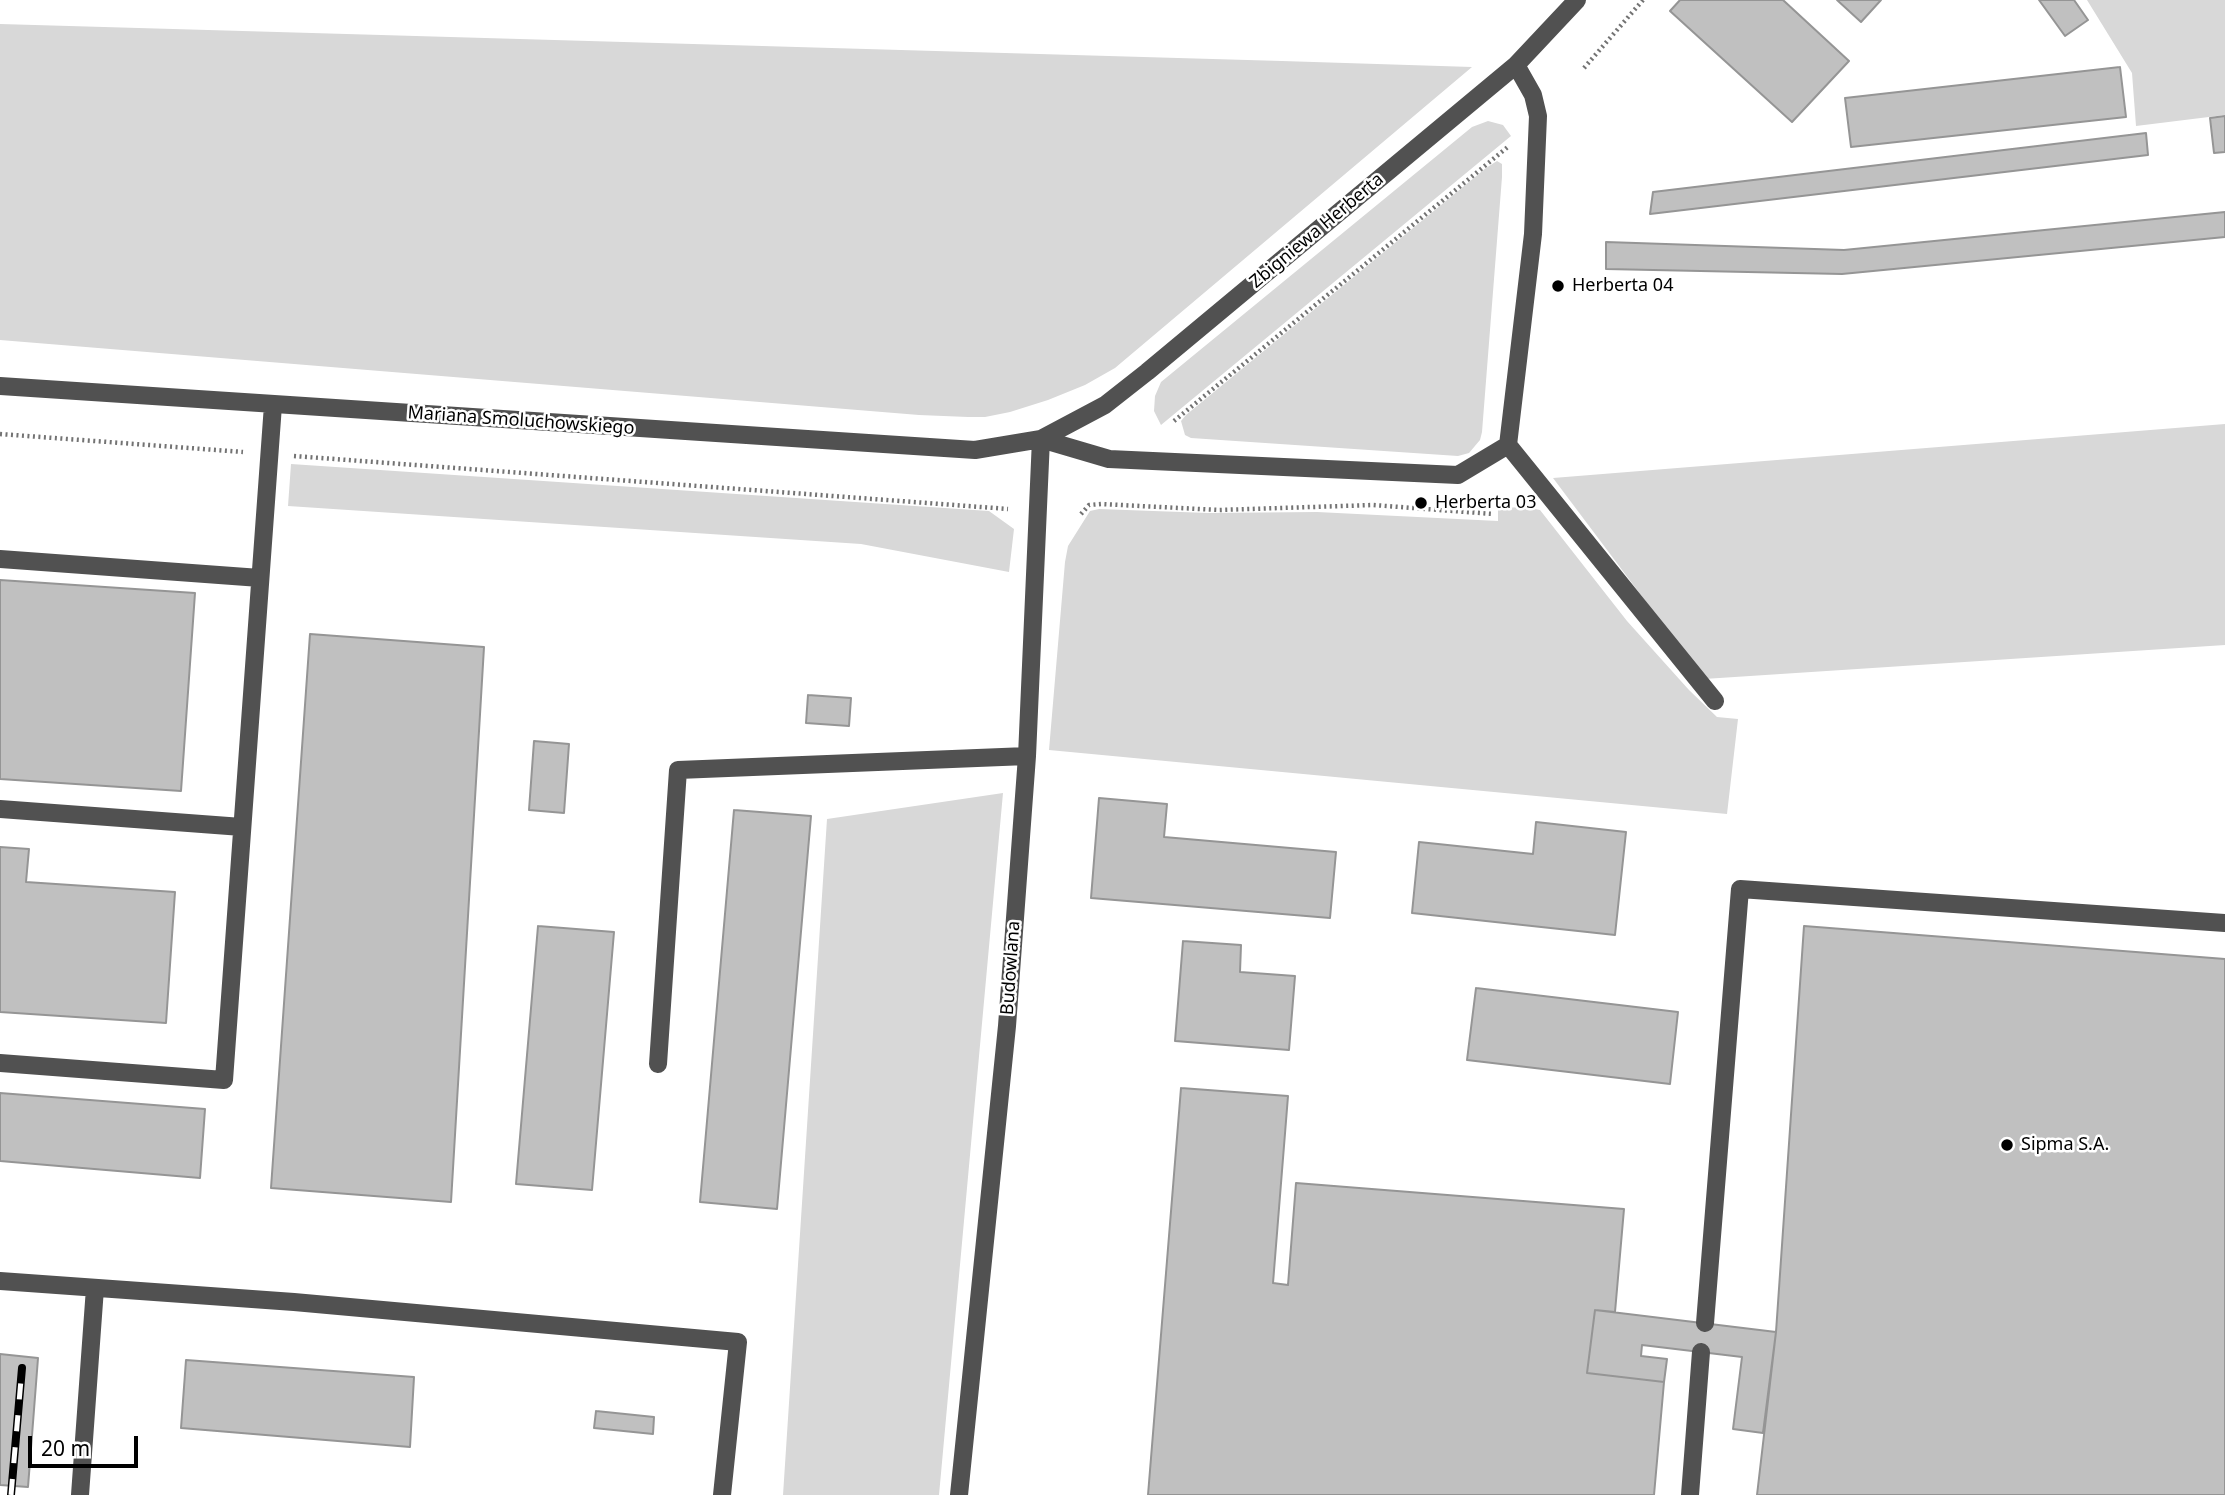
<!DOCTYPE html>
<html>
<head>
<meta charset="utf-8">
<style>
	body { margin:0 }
	#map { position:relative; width:2225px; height:1495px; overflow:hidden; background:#fff; font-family:"Noto Sans",sans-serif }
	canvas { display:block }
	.scale { position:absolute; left:28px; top:1436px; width:110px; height:32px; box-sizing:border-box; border:4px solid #000; border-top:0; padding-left:9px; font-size:21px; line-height:24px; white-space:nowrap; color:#000; -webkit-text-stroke:5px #fff; paint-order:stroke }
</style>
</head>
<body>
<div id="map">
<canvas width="2225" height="1495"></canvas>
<div class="scale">20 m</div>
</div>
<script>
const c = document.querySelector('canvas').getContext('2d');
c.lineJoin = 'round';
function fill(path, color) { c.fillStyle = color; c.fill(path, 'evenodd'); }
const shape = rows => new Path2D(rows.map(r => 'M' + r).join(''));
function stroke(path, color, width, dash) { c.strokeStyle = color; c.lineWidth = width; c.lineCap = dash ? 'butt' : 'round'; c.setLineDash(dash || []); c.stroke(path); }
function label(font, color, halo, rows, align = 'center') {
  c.font = font + ' "Noto Sans",sans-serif'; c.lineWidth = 5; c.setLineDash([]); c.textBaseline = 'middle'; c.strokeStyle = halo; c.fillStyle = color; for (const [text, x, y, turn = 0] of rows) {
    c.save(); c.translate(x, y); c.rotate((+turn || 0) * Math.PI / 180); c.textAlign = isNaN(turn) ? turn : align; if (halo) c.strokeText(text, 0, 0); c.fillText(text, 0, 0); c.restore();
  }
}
fill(shape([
	[2087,0,2225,0,2225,115,2136,126,2132,73],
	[0,24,1282,61,1472,67,1115,368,1085,385,1048,400,1010,412,985,417,968,417,919,415,0,340],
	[1488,121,1503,125,1511,136,1161,425,1154,411,1155,396,1161,382,1472,127],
	[1497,161,1502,164,1502,177,1482,432,1480,440,1469,453,1458,456,1191,438,1185,435,1181,421,1186,415,1486,168],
	[2225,424,2225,645,1704,679,1553,478],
	[291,464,989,511,1014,529,1009,572,861,544,288,506],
	[1526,507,1540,510,1627,621,1689,690,1717,717,1738,719,1727,814,1049,750,1065,562,1068,546,1090,511,1099,509,1208,513,1317,512,1498,521,1498,508],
	[1003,793,939,1495,783,1495,827,819]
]), '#d8d8d8');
const building = shape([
	[1680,0,1783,0,1849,61,1792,122,1670,11,1680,0],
	[1837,0,1881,0,1861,22,1837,0],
	[2039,0,2074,0,2088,20,2065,36,2039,0],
	[2120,67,2126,117,1851,147,1845,98,2120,67],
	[2225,116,2225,152,2214,153,2210,118,2225,116],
	[2146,133,2148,155,1650,214,1653,192,2146,133],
	[2225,212,2225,237,1842,274,1606,269,1606,242,1844,250,2225,212],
	[0,580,195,593,181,791,0,779,0,580],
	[310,634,484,647,451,1202,271,1188,310,634],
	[808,695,851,698,849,726,806,723,808,695],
	[534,741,569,744,564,813,529,810,534,741],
	[1099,798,1167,804,1164,837,1336,852,1330,918,1091,898,1099,798],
	[734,810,811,816,777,1209,700,1202,734,810],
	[1536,822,1626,832,1615,935,1412,913,1419,842,1533,854,1536,822],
	[0,847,29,849,26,882,175,892,166,1023,0,1012,0,847],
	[538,926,614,932,592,1190,516,1184,538,926],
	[1804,926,2225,959,2225,1495,1757,1495,1776,1332,1804,926],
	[1183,941,1241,945,1240,972,1295,976,1289,1050,1175,1041,1183,941],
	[1476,988,1678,1012,1670,1084,1467,1060,1476,988],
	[1181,1088,1288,1096,1273,1283,1288,1285,1296,1183,1624,1209,1615,1312,1595,1310,1587,1373,1664,1382,1654,1495,1148,1495,1181,1088],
	[0,1093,205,1109,200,1178,0,1161,0,1093],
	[1595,1310,1776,1332,1763,1433,1733,1429,1742,1357,1642,1345,1641,1356,1667,1359,1664,1382,1587,1373,1595,1310],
	[0,1354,38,1358,28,1487,0,1485,0,1354],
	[186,1360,414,1377,410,1447,181,1428,186,1360],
	[596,1411,654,1417,653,1434,594,1428,596,1411]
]);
fill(building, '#c0c0c0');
stroke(building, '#959595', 2);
stroke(shape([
	[1584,68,1643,0],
	[1174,421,1509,146],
	[0,434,243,452],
	[294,456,1008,509],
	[1081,514,1089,505,1101,504,1219,510,1373,505,1493,514]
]), '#737373', 4.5, [2, 3.5]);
stroke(shape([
	[1516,65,1533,95,1538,116,1533,234,1508,445,1715,701],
	[0,386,975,450,1041,439,1105,405,1147,372,1516,65,1577,0],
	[1041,439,1109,459,1458,475,1508,445],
	[0,559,260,578],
	[0,809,242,827],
	[0,1063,224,1080,273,405],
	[658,1064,678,770,1027,756],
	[0,1281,294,1302,738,1342,722,1495],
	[1705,1323,1740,889,2225,923],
	[80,1495,95,1288],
	[959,1495,1007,1026,1027,756,1041,439],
	[1690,1495,1701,1352]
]), '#515151', 18);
const rail = shape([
	[11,1495,22,1368]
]);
stroke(rail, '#000', 8);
stroke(rail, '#fff', 5, [16]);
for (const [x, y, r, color] of [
	[1558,286,7,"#000"],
	[1421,503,7,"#000"],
	[2007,1145,7,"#000"]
]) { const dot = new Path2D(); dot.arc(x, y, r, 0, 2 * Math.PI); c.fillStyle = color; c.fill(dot); stroke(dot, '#fff', 2.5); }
label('18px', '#000', '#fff', [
	["Zbigniewa Herberta",1317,231,-40],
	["Mariana Smoluchowskiego",521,421,4],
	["Budowlana",1011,968,-86]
]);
label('18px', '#000', '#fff', [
	["Herberta 04",1572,286],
	["Herberta 03",1435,503],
	["Sipma S.A.",2021,1145]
], 'left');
</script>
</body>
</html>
